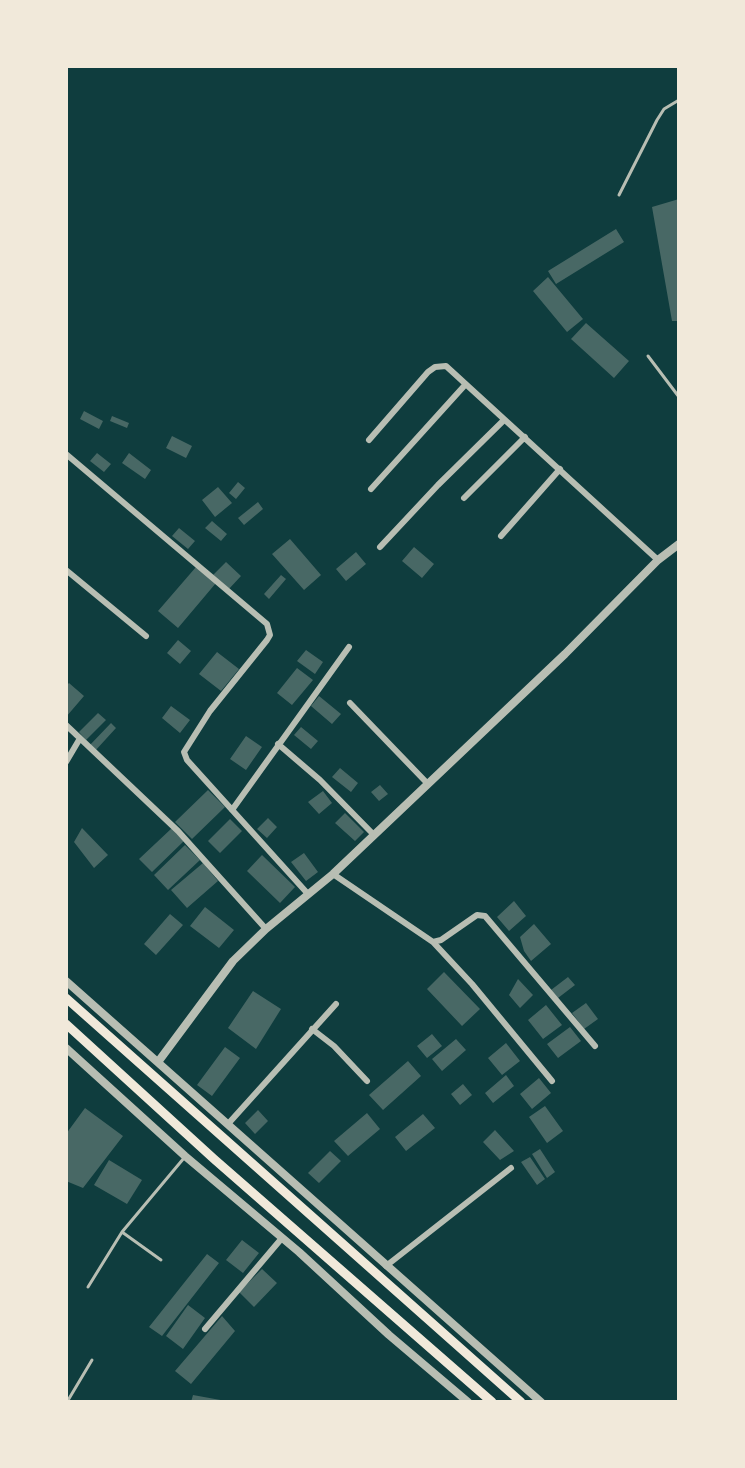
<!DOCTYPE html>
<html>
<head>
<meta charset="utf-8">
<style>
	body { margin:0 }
	#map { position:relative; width:745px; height:1468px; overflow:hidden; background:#0f3d3e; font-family:Jost,sans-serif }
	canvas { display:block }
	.frame { position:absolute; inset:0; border:68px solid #f1e9da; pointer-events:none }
</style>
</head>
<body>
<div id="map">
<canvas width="745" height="1468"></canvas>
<div class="frame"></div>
</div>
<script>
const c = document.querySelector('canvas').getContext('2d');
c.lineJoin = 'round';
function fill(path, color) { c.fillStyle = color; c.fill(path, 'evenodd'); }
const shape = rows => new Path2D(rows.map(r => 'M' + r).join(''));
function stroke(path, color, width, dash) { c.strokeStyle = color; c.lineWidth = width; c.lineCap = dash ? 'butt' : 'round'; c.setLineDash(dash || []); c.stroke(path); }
fill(shape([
	[679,199,679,321,672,321,652,207],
	[616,229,624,242,556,284,548,271],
	[548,277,583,319,567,332,533,291],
	[586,323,629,361,614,378,571,339],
	[84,411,103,421,99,429,80,419],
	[112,416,129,423,127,428,110,421],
	[172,436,192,446,186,458,166,448],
	[97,453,111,464,104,472,90,461],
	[129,453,151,470,145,479,122,463],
	[238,482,245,488,236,499,229,493],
	[218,487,232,503,215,517,202,500],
	[258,502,263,509,244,525,238,518],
	[212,521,227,534,221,541,205,528],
	[179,528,195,541,188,549,172,536],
	[290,539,321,575,304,590,272,554],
	[414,547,434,564,422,578,402,561],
	[356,552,366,564,346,581,336,569],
	[226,562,241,576,228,590,213,575],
	[196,567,216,583,178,628,158,611],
	[281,575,286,579,269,599,264,594],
	[178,640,191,651,180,664,167,653],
	[306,650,323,662,315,674,297,661],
	[217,652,239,669,221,691,199,674],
	[297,668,313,680,292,705,277,693],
	[69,683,84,696,66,717,66,686],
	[319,696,341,714,332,724,311,706],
	[171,706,190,720,180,733,162,718],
	[98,713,106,720,86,740,79,732],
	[111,723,116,728,95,751,89,746],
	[301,727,318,741,311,749,294,735],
	[246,736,262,747,246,770,230,759],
	[340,768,358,783,351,792,332,777],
	[380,785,388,794,379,801,371,792],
	[208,790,225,807,192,839,175,822],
	[323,791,332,803,319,814,308,802],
	[345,813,364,832,355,841,335,823],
	[268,818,277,827,267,838,257,829],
	[230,819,242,831,220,853,208,841],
	[82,828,108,855,94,868,74,842],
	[172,828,184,841,152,872,139,859],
	[185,845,200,860,168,890,154,875],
	[304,853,318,872,306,881,291,862],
	[262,855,295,887,280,903,247,871],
	[203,863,218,881,187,908,171,890],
	[514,901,526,916,509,931,497,917],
	[205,907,234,930,219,948,190,926],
	[170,914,183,925,156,955,144,944],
	[534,924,551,944,531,961,524,951,520,937],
	[444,972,480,1009,462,1026,427,989],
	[568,977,575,985,558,998,551,990],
	[518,979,533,995,520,1008,509,995],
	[253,991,281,1009,256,1049,228,1028],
	[586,1003,598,1019,584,1029,572,1013],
	[546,1005,562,1025,543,1039,528,1020],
	[570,1027,581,1041,558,1058,547,1044],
	[432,1034,442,1046,427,1058,417,1046],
	[456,1039,466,1050,442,1071,432,1059],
	[506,1043,520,1061,502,1075,488,1058],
	[225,1047,240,1058,212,1096,197,1085],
	[408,1061,421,1076,383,1110,369,1095],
	[506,1075,514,1086,493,1103,485,1093],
	[539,1078,551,1093,532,1109,520,1094],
	[463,1084,472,1095,460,1105,451,1094],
	[545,1106,563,1131,547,1143,529,1117],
	[85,1108,123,1136,83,1188,66,1181,66,1134],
	[258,1110,268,1121,255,1134,245,1123],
	[367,1113,380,1129,348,1156,334,1141],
	[423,1114,435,1128,406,1151,395,1137],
	[495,1130,514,1151,500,1160,483,1142],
	[540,1149,555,1172,547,1178,532,1154],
	[330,1151,341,1161,319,1183,308,1173],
	[530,1157,545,1179,537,1185,521,1162],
	[109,1160,142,1180,127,1204,94,1185],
	[242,1240,259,1253,243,1273,226,1260],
	[207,1254,219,1263,162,1336,149,1327],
	[262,1269,277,1283,254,1307,239,1292],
	[188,1305,205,1318,183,1349,166,1336],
	[222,1316,235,1331,191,1384,175,1371],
	[193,1395,226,1401,226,1402,191,1402]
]), '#486865');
stroke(shape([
	[619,195,657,120,664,109,679,100],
	[648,356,679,397],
	[122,1232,161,1260],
	[88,1287,122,1232,184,1158],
	[67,1402,92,1360]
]), '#b8beb3', 3);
stroke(shape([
	[369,440,428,372,435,367,446,366,658,560],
	[66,454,267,624,270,635,267,640,210,711,184,752,187,760,308,894],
	[371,489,465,385],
	[464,498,525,437],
	[501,536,560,469],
	[380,547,438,485,504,420],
	[66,570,146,636],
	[350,703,427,783],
	[66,725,178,831,266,929],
	[278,744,320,780,374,835],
	[66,762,79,740],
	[232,810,349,647],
	[333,874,433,942,441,940,477,915,485,916,595,1046],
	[433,942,472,984,552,1081],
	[312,1029,334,1046,367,1081],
	[228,1124,336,1004],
	[386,1266,511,1168],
	[205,1329,282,1238]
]), '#b8beb3', 6);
stroke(shape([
	[66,981,541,1402],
	[66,1048,185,1156,299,1252,389,1335,468,1402],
	[158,1062,233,961,266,929,333,874,565,654,658,560,679,544]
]), '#b8beb3', 8);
stroke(shape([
	[66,998,521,1402],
	[66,1024,214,1159,492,1402]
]), '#f1e9da', 9);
</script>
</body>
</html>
